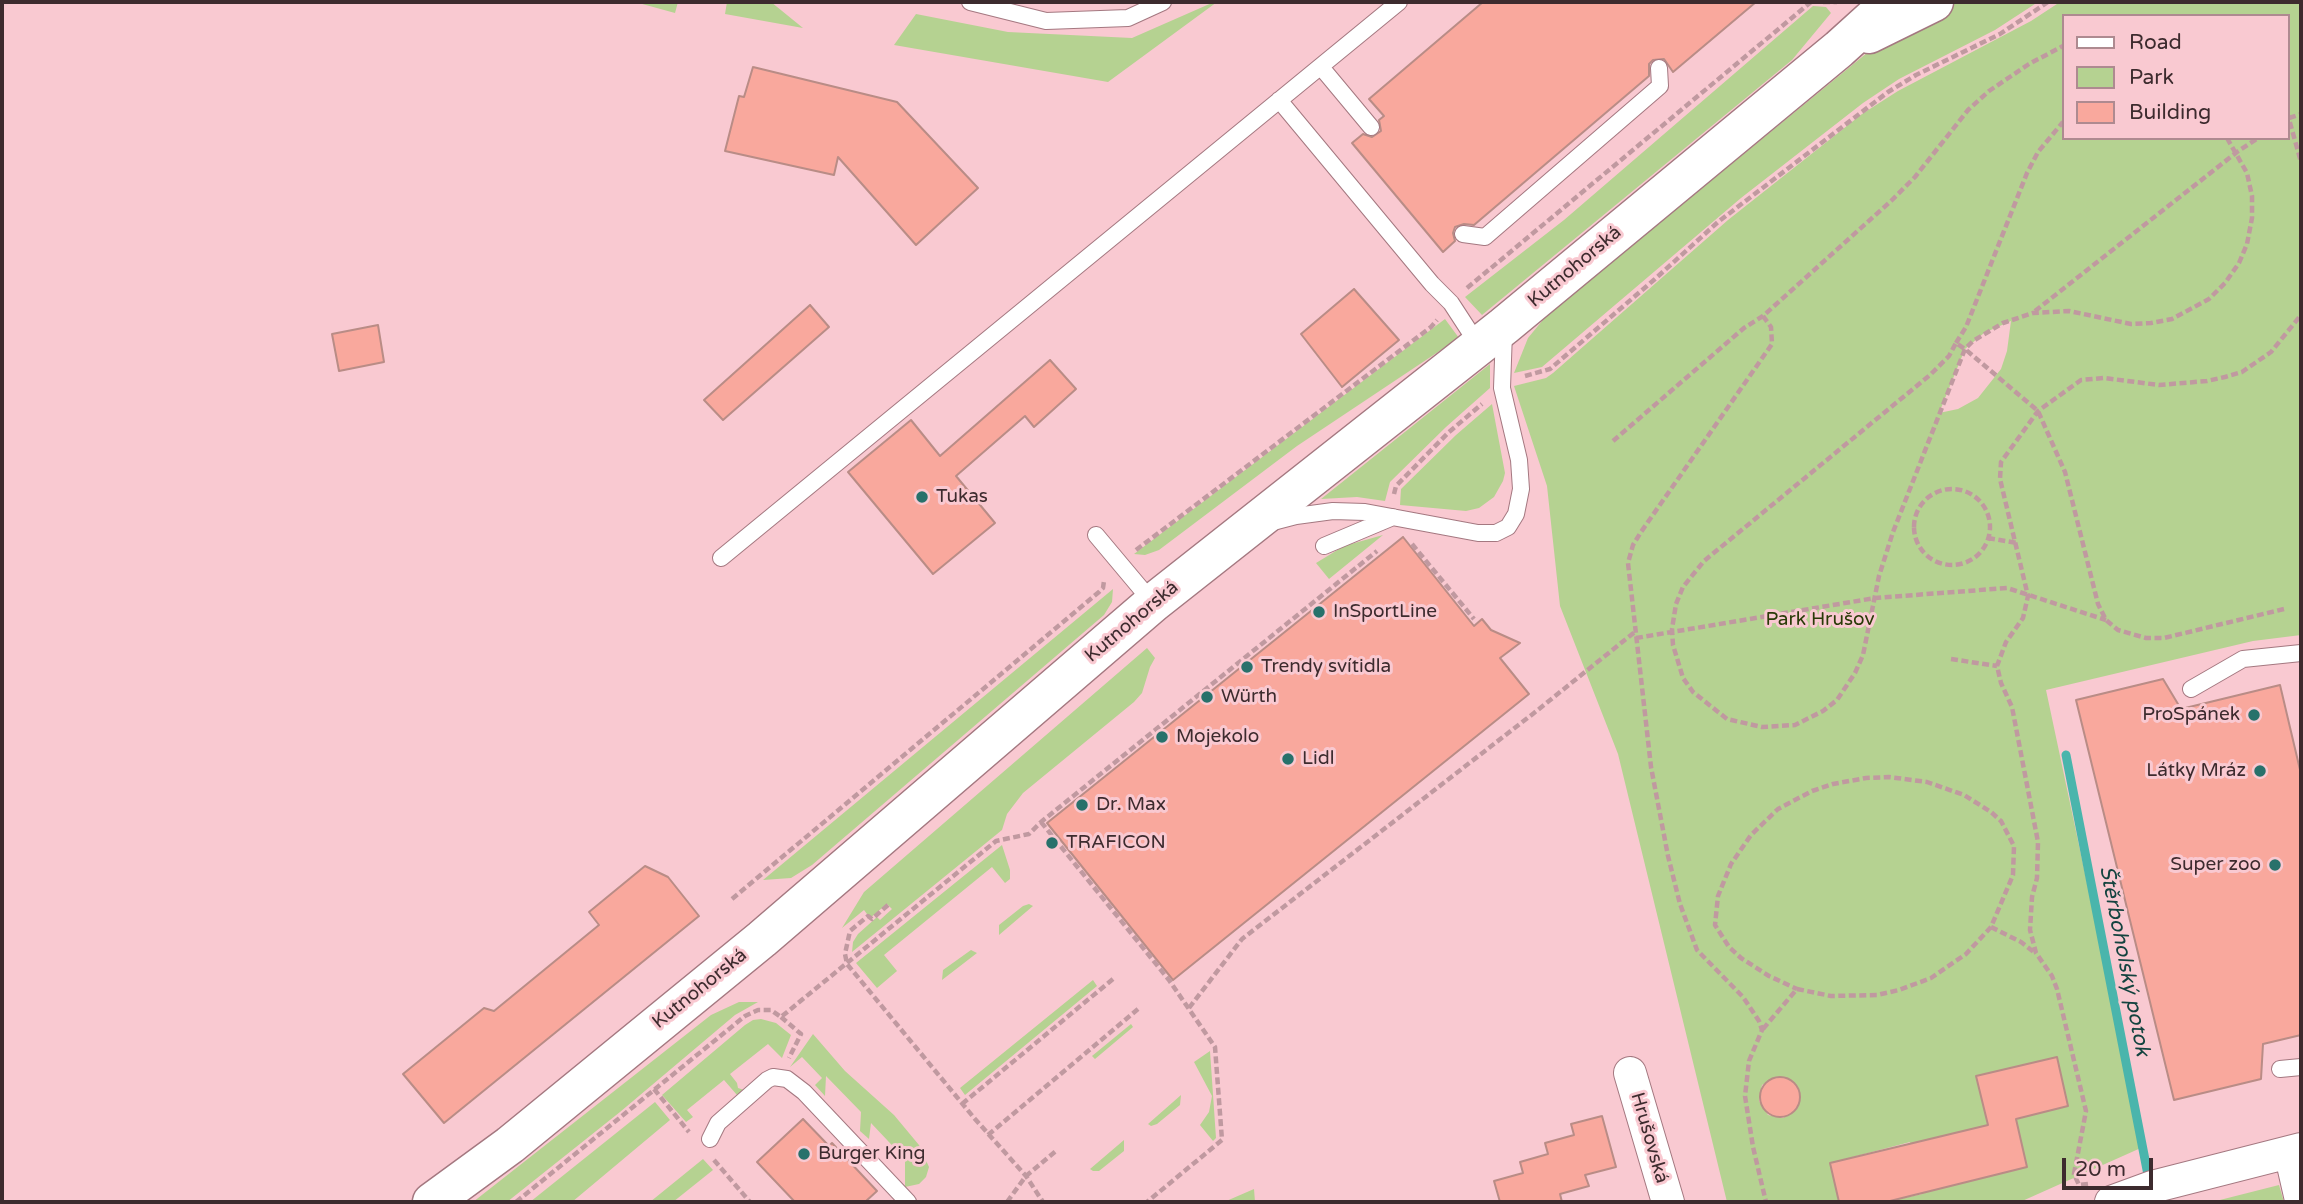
<!DOCTYPE html>
<html>
<head>
<meta charset="utf-8">
<style>
	body { margin:0 }
	#map { position:relative; width:2303px; height:1204px; overflow:hidden; background:#f9c9d1; font-family:"Varela Round",sans-serif }
	canvas { display:block }
	.frame { position:absolute; inset:0; border:4px solid #3d2b2e; pointer-events:none }
	.legend { position:absolute; left:2062px; top:14px; width:228px; height:126px; box-sizing:border-box; background:#f9c9d1; border:2px solid #ae8a90; margin:0; padding:9px 12px; list-style:none; font-size:21px; color:#3d2b2e }
	.legend li { display:flex; align-items:center; gap:14px; height:35px }
	.legend b { width:35px; border:2px solid #ae8a90 }
	.scale { position:absolute; left:2062px; top:1158px; width:91px; height:32px; box-sizing:border-box; border:4px solid #3d2b2e; border-top:0; padding-left:9px; font-size:21px; line-height:24px; white-space:nowrap; color:#3d2b2e; -webkit-text-stroke:5px #f9c9d1; paint-order:stroke }
</style>
</head>
<body>
<div id="map">
<canvas width="2303" height="1204"></canvas>
<div class="frame"></div>
<ul class="legend">
<li><b style="height:9px;background:#fff"></b>Road</li>
<li><b style="height:19px;background:#b5d291"></b>Park</li>
<li><b style="height:19px;background:#f9a89d"></b>Building</li>
</ul>
<div class="scale">20 m</div>
</div>
<script>
const c = document.querySelector('canvas').getContext('2d');
c.lineJoin = 'round';
function fill(path, color) { c.fillStyle = color; c.fill(path, 'evenodd'); }
const shape = rows => new Path2D(rows.map(r => 'M' + r).join(''));
function stroke(path, color, width, dash) { c.strokeStyle = color; c.lineWidth = width; c.lineCap = dash ? 'butt' : 'round'; c.setLineDash(dash || []); c.stroke(path); }
function label(font, color, halo, rows, align = 'center') {
  c.font = font + ' "Varela Round",sans-serif'; c.lineWidth = 6; c.setLineDash([]); c.textBaseline = 'middle'; c.strokeStyle = halo; c.fillStyle = color; for (const [text, x, y, turn = 0] of rows) {
    c.save(); c.translate(x, y); c.rotate((+turn || 0) * Math.PI / 180); c.textAlign = isNaN(turn) ? turn : align; if (halo) c.strokeText(text, 0, 0); c.fillText(text, 0, 0); c.restore();
  }
}
fill(shape([
	[635,2,678,2,675,13],
	[727,2,771,2,803,28,725,14],
	[1214,2,1217,2,1108,82,894,45,916,14,1008,32,1132,38],
	[1956,2,2038,2,1995,30,1899,79,1863,103,1741,198,1542,367,1514,373,1528,338,1547,315,1873,48,1938,9],
	[2060,2,2301,2,2301,635,2253,641,2046,690,2143,1147,2020,1202,1886,1202,1922,1194,1910,1142,1830,1163,1839,1202,1727,1202,1618,754,1560,606,1547,486,1514,386,1546,378,1553,373,1728,220,1862,114,1898,91,2031,21],
	[2063,16,2287,16,2287,138,2063,138],
	[2011,321,2007,351,2001,369,1978,398,1958,409,1939,413,1965,349,1984,333],
	[2056,1057,2068,1106,2016,1119,2027,1167,1934,1190,1922,1141,1988,1125,1976,1076],
	[1776,1077,1792,1080,1800,1093,1797,1109,1783,1118,1768,1115,1759,1101,1762,1085],
	[1813,6,1826,7,1831,13,1792,60,1482,315,1465,297,1564,220],
	[1445,319,1459,338,1297,446,1159,550,1145,555,1134,554],
	[1490,364,1490,388,1446,427,1390,482,1385,501,1357,497,1321,499],
	[1492,404,1505,473,1503,481,1494,497,1479,508,1466,511,1400,505,1401,489,1456,435],
	[1383,535,1329,579,1316,563,1344,546],
	[1113,589,1112,602,1104,615,812,865,791,878,763,880],
	[1147,648,1155,658,1150,667,1142,693,1134,702,1023,793,1007,814,1002,830,852,952,853,942,858,934,877,917,880,920,892,909,887,904,870,918,864,910,842,928,864,892],
	[1002,845,1010,870,1010,879,1005,883,992,867,884,955,897,971,877,988,856,963],
	[1029,904,1033,906,999,935,999,925,1023,906],
	[971,950,977,953,942,980,943,970],
	[1093,980,1097,986,965,1095,960,1088],
	[739,1002,758,1002,735,1015,620,1112,507,1202,473,1202,711,1015],
	[761,1019,776,1023,791,1035,782,1058,768,1044,730,1074,737,1083,738,1088,744,1090,737,1095,724,1080,687,1110,693,1117,686,1122,662,1095,745,1025,753,1020],
	[1131,1024,1133,1027,1095,1059,1092,1056],
	[813,1034,845,1071,894,1115,919,1145,929,1167,926,1177,919,1184,905,1187,905,1159,871,1123,869,1139,860,1131,861,1112,826,1076,825,1096,815,1085,822,1078,802,1057,790,1067],
	[1210,1051,1216,1138,1213,1141,1200,1125,1209,1112,1212,1096,1194,1062],
	[1181,1095,1180,1105,1157,1124,1151,1126,1148,1124],
	[655,1102,670,1120,572,1202,530,1202],
	[1124,1140,1124,1151,1099,1171,1093,1171,1090,1169],
	[703,1159,713,1170,673,1202,650,1202],
	[2279,1185,2284,1202,2212,1202],
	[1254,1189,1255,1202,1224,1202]
]), '#b5d291');
stroke(shape([
	[2066,755,2148,1175]
]), '#4ab5ac', 9);
const building = shape([
	[1483,2,1756,2,1673,72,1664,59,1653,60,1649,64,1649,76,1474,225,1464,224,1455,227,1453,233,1455,241,1443,252,1352,143,1363,134,1372,137,1381,131,1379,120,1384,116,1369,99,1483,2],
	[753,67,897,102,978,188,916,245,838,157,834,175,725,151,739,96,744,97,753,67],
	[1354,289,1399,340,1342,387,1301,334,1354,289],
	[810,305,829,327,723,420,704,400,810,305],
	[378,325,384,362,339,371,332,334,378,325],
	[1050,360,1076,389,1034,427,1025,416,956,476,995,523,933,574,848,472,911,420,940,456,1050,360],
	[1403,537,1474,626,1482,619,1491,630,1520,643,1500,658,1529,694,1173,980,1047,823,1403,537],
	[2163,679,2181,709,2280,685,2301,774,2301,1035,2263,1044,2261,1079,2174,1100,2076,700,2163,679],
	[645,866,668,877,699,916,444,1123,403,1074,484,1008,494,1011,599,925,589,912,645,866],
	[2057,1057,2068,1106,2016,1119,2027,1167,1886,1202,1839,1202,1830,1163,1988,1125,1976,1076,2057,1057],
	'1760 1097a20 20 0 1 1 40 0a20 20 0 1 1-40 0Z',
	[1602,1116,1616,1167,1585,1175,1589,1186,1560,1194,1562,1202,1500,1202,1494,1181,1523,1173,1520,1162,1548,1154,1545,1143,1574,1135,1571,1124,1602,1116],
	[803,1119,829,1146,832,1143,877,1191,865,1202,795,1202,757,1162,803,1119]
]);
fill(building, '#f9a89d');
stroke(building, '#b98c86', 2);
const lane = shape([
	[970,2,1046,21,1128,18,1163,2],
	[1321,67,1371,127],
	[1279,100,1432,284,1451,303,1479,346],
	[1463,234,1485,237,1660,86,1659,68],
	[1273,522,1296,516,1333,511,1365,512,1478,533,1496,533,1508,527,1516,514,1521,489,1519,460,1502,388,1504,332],
	[1096,535,1153,603],
	[1324,546,1393,517],
	[721,558,1399,2],
	[2191,689,2243,659,2301,653],
	[2280,1069,2301,1067],
	[710,1139,718,1123,767,1080,773,1077,787,1079,804,1092,908,1202]
]);
const street = shape([
	[1630,1073,1668,1202],
	[2290,1152,2301,1200],
	[2111,1202,2152,1187,2301,1149]
]);
const secondary = shape([
	[1869,34,1934,2],
	[432,1202,510,1145,762,939,1153,603,1504,326,1839,49,1891,2]
]);
stroke(lane, '#a47880', 18);
stroke(street, '#a47880', 34);
stroke(secondary, '#a47880', 41);
stroke(shape([
	[1823,2,1837,2],
	[2287,112,2301,162],
	[2289,118,2301,114],
	[2227,138,2247,173,2252,196,2252,218,2247,244,2239,263,2225,283,2209,299,2172,319,2151,323,2131,324,2069,311,2033,313,2003,323,1973,341,1965,349,1893,532,1879,576,1863,655,1855,673,1837,700,1823,711,1795,725,1762,727,1727,719,1693,692,1683,678,1673,645,1672,629,1676,604,1683,587,1704,561,1930,375,1949,356,1956,343,1965,349,2038,411,2065,472,2098,604,2106,620,2118,630,2146,638,2164,638,2284,609],
	[1467,288,1811,2],
	[2035,311,2237,152,2258,138],
	[1763,316,1771,327,1772,344,1641,532,1633,545,1628,563,1651,767,1668,856,1680,904,1697,950,1743,997,1759,1021,1762,1030,1749,1061,1745,1096,1753,1147,1766,1202],
	[1956,343,1966,327,2027,173,2038,152,2063,122],
	[1525,376,1550,369,1655,279,1718,222,1888,92,1916,75,2000,34,2048,2],
	[1613,441,1744,328,1763,316,1891,201,1915,177,1968,110,1989,91,2029,64,2063,46],
	'1914 527a38 38 0 1 1 76 0a38 38 0 1 1-76 0Z',
	[1394,494,1396,486,1449,432,1482,404],
	[1988,538,2017,543],
	[1412,544,1474,619],
	[1136,550,1431,327,1437,320],
	[1636,638,1875,598,2007,588,2106,620],
	[1951,659,1997,666],
	[1041,822,1169,980,1215,1047,1222,1140,1147,1202],
	[732,899,1099,592,1103,588,1104,581],
	[888,905,872,919,868,916,850,931,845,954,847,964,975,1119,1026,1176,1043,1202],
	[1991,927,2021,942,2035,953],
	[1189,1008,1242,939,1534,713,1636,631],
	[781,1017,801,1034,789,1058],
	[1763,1029,1797,989,1831,996,1877,995,1899,990,1931,978,1966,954,1991,927,2013,875,2014,846,2001,821,1991,812,1964,795,1927,782,1889,777,1866,778,1833,784,1812,791,1778,809,1751,835,1731,864,1718,896,1715,925,1729,947,1741,958,1769,976,1797,989],
	[654,1089,689,1132],
	[962,1104,1113,979],
	[988,1135,1138,1009],
	[714,1160,750,1202],
	[2088,1184,2079,1185,2074,1174,2086,1111,2057,989,2052,976,2036,953,2030,930,2032,897,2037,878,2038,842,2012,707,2001,683,1997,666,2006,642,2023,618,2028,596,2000,479,2001,462,2038,411,2081,380,2104,378,2159,385,2207,381,2225,377,2242,372,2271,352,2301,315],
	[516,1202,745,1016,758,1010,771,1010,781,1017,996,841,1029,834,1041,822,1377,551],
	[1007,1202,1026,1176,1056,1151]
]), '#c099a0', 4.5, [7, 3.5]);
stroke(lane, '#fff', 16);
stroke(street, '#fff', 32);
stroke(secondary, '#fff', 38);
for (const [x, y, r, color] of [
	[922,497,7,"#28716b"],
	[1319,612,7,"#28716b"],
	[1247,667,7,"#28716b"],
	[1207,697,7,"#28716b"],
	[2254,715,7,"#28716b"],
	[1162,737,7,"#28716b"],
	[1288,759,7,"#28716b"],
	[2260,771,7,"#28716b"],
	[1082,805,7,"#28716b"],
	[1052,843,7,"#28716b"],
	[2275,865,7,"#28716b"],
	[804,1154,7,"#28716b"]
]) { const dot = new Path2D(); dot.arc(x, y, r, 0, 2 * Math.PI); c.fillStyle = color; c.fill(dot); stroke(dot, '#f9c9d1', 2.5); }
label('19px', '#3d2b2e', '#f9c9d1', [
	["Kutnohorská",1575,267,-40],
	["Kutnohorská",1132,622,-40],
	["Kutnohorská",700,989,-39],
	["Hrušovská",1649,1138,74]
]);
label('19px', '#3d2b2e', '#f9c9d1', [
	["Tukas",936,497],
	["InSportLine",1333,612],
	["Trendy svítidla",1261,667],
	["Würth",1221,697],
	["ProSpánek",2240,715,"right"],
	["Mojekolo",1176,737],
	["Lidl",1302,759],
	["Látky Mráz",2246,771,"right"],
	["Dr. Max",1096,805],
	["TRAFICON",1066,843],
	["Super zoo",2261,865,"right"],
	["Burger King",818,1154]
], 'left');
label('19px', '#293b07', '#f9c9d1', [
	["Park Hrušov",1820,620]
]);
label('italic 21px', '#13433f', '#f9c9d1', [
	["Štěrboholský potok",2124,961,79]
]);
</script>
</body>
</html>
